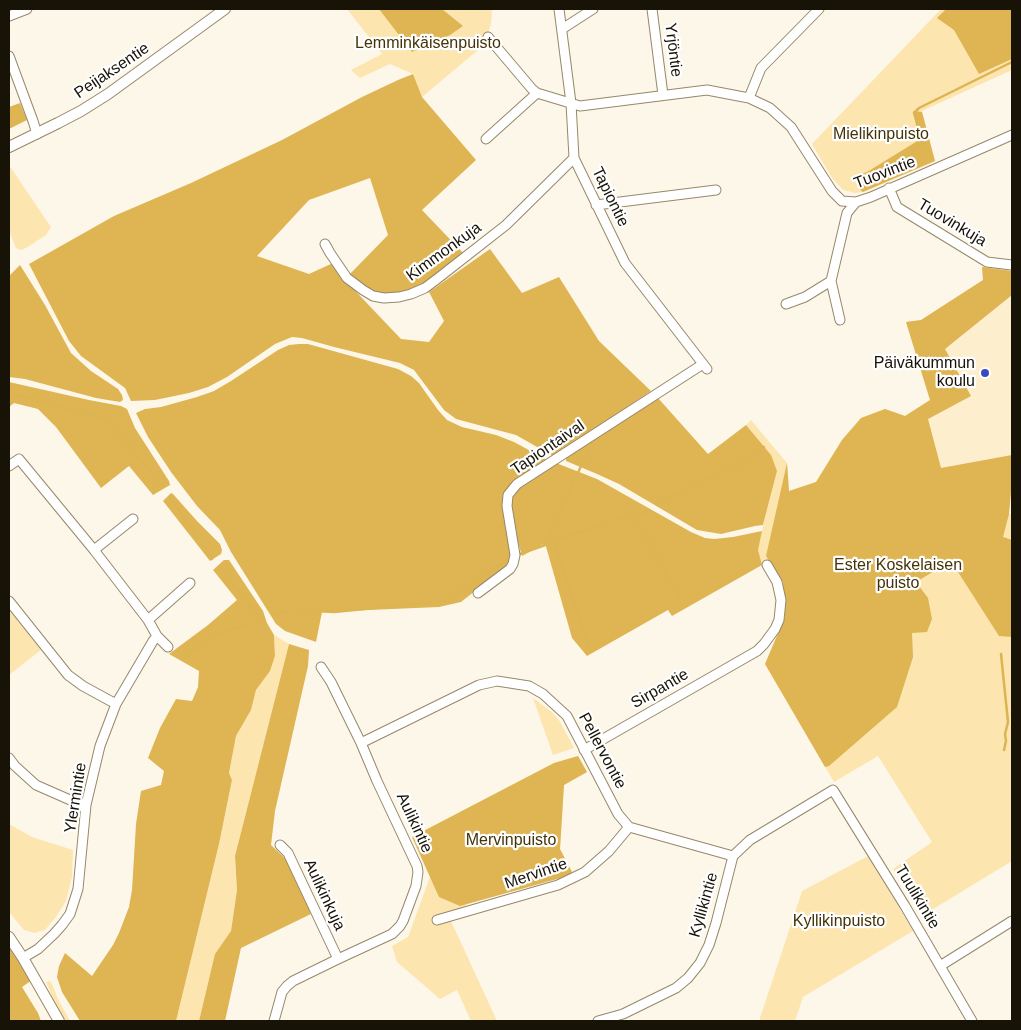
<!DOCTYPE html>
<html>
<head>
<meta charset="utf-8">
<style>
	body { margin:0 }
	#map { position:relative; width:1021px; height:1030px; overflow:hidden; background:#fdf7ea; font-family:Helvetica,sans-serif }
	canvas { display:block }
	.frame { position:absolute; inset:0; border:10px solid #181307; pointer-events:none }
</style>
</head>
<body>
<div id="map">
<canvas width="1021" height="1030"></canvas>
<div class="frame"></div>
</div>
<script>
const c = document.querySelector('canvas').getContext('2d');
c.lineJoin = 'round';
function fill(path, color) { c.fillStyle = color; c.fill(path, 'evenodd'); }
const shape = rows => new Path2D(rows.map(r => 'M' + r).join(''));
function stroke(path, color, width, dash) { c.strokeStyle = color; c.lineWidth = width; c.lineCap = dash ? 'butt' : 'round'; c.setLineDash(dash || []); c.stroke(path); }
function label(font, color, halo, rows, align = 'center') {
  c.font = font + ' Helvetica,sans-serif'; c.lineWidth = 4.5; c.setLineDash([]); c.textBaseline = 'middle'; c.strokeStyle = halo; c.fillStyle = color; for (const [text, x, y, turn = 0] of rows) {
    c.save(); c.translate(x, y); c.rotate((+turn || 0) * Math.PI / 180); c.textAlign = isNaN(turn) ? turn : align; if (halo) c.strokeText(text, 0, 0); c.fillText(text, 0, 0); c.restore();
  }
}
fill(shape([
	[1012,295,1012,455,941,468,928,418,971,396,945,349]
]), '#fdeece');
fill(shape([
	[347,9,492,9,491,24,484,45,422,97,413,74,390,64,360,78,351,70,382,54],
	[941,9,948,9,1012,47,1012,70,922,111,935,161,863,192,855,193,843,190,832,178,812,144],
	[9,165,51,227,46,235,26,248,21,250,16,248,9,231],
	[982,267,1012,271,1012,295,945,349,971,396,928,419,941,468,1012,455,1012,480,1009,514,1012,514,1012,861,925,914,893,869,932,842,878,756,834,782,765,664,785,617,783,582,772,565,762,565,757,550,777,471,746,425,751,420,787,463,789,491,816,482,842,440,861,418,885,409,905,416,930,400,906,322,921,320,983,280],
	[9,610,41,650,9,675],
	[274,635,289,644,235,856,237,890,231,931,215,955,199,1021,176,1021,219,844,232,781,229,773,236,736,251,710,256,690,270,671,275,656],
	[533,698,552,712,559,720,574,748,553,755],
	[578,756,587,772,564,785,560,849,572,872,471,885,466,907,469,916,451,921,497,1021,471,1021,457,990,440,999,397,962,392,946,408,937,430,877,412,837,554,763],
	[9,824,32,837,73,850,72,877,66,901,56,917,45,930,34,933,24,930,9,912],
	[868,856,913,931,803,997,795,1021,759,1021,802,891],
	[49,981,51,982,59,1001,70,1021,65,1021,54,1001,46,982]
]), '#fde5af');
fill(shape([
	[379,9,442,9,463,26,450,35,412,52],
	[946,9,1012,9,1012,59,979,74,954,30,937,18],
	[413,74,422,97,476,160,422,210,464,254,423,285,400,295,377,294,349,275,388,235,370,178,309,200,257,256,309,274,333,263,343,278,401,339,429,342,444,321,429,292,490,249,522,293,559,277,599,341,651,391,553,456,516,435,456,419,444,410,414,370,400,363,334,347,302,338,292,337,275,344,227,377,208,387,189,393,155,400,131,401,125,388,81,356,69,341,29,264,114,216,191,183,282,140,362,97,398,80],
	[20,103,27,120,9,129,9,107],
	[913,111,922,112,935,161,863,192,859,189,857,176,867,172,919,140],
	[20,265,45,305,71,353,91,371,118,389,122,395,123,400,120,402,96,398,25,379,9,377,9,276],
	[982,267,1012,271,1012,295,945,349,971,396,928,419,941,468,1012,455,1012,480,1009,514,1003,537,1012,540,1012,637,999,636,951,561,916,582,928,598,932,619,927,632,912,633,913,657,897,707,829,766,825,767,765,664,785,617,783,582,766,556,787,463,789,491,816,482,842,440,861,418,885,409,905,416,930,400,906,322,921,320,983,280],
	[299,344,308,344,398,369,411,376,419,383,438,410,447,420,462,427,496,435,514,442,549,461,512,483,504,509,505,524,511,552,511,559,508,565,461,602,439,607,322,612,316,642,285,631,276,624,231,552,220,530,197,506,171,472,148,437,136,413,145,409,161,407,197,397,214,391,231,381,278,350,289,345],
	[9,382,89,400,121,406,127,409,135,428,169,481,170,485,153,495,129,466,101,488,56,427,38,409,14,403,9,407],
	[658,398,708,454,746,425,771,455,777,471,763,525,755,526,721,534,697,530,619,484,597,474,566,461,566,458],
	[556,463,597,479,691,532,705,538,714,539,733,537,762,531,758,550,762,565,672,616,668,610,587,656,572,638,545,543,522,556,514,529,511,506,512,497,517,490,522,484],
	[171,493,173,494,197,521,220,544,222,550,221,554,210,561,163,501],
	[224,560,229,560,263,611,267,623,274,635,275,656,270,671,256,690,251,710,236,736,229,773,232,780,219,844,176,1021,80,1021,62,992,57,977,59,966,65,953,92,976,113,945,119,933,129,907,132,890,136,824,141,791,161,785,164,771,148,758,160,728,176,699,192,701,198,687,199,671,169,654,208,625,237,600,213,570],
	[289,644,309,650,308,666,275,811,271,845,294,867,311,914,241,948,225,1021,199,1021,215,954,231,931,237,890,235,856],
	[578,756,587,772,564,785,560,849,572,872,568,876,460,906,439,897,412,837,554,763],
	[9,937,35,978,22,987,38,1013,41,1021,9,1021]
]), '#deb552');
stroke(shape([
	[870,178,917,149,924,142,914,113,919,108,1012,62],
	[9,395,16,395,107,419,163,487],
	[600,424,601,421],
	[170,497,212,559],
	[658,505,663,501,752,458,764,447],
	[633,514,660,563],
	[611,521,633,514,650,511],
	[554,542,588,645],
	[544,545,590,447],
	[520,554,604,524],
	[219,567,262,620],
	[663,568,680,599],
	[295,610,334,612,446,601,510,558],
	[274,615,288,611],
	[1001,654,1008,722,1005,734,1006,741,1004,750],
	[184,659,205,641,216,635,235,628,250,625,253,623]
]), '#dcb451', 2.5);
const minor = shape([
	[559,9,571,103,574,158,625,263,707,369],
	[652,9,663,95],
	[9,16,27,9],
	[562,29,593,9],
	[488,37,532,89,537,93,580,106,707,90,749,98,770,108,791,127,832,191,842,201,856,202,871,197,1012,135],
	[9,56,33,121,37,134],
	[749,98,761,68,819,9],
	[486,139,537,93],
	[889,188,897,207,987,262,1012,265],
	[596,205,716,190],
	[325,244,330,253,347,278,363,290,373,296,384,298,399,297,411,294,425,288,437,279,506,225,574,158],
	[786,304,805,297,831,281],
	[840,320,831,281,847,213,856,202],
	[9,466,19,459,94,550,148,620,157,636,168,647],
	[94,550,133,519],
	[478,593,510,569,513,564,515,555,507,506,508,495,517,484,703,364],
	[9,601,68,675,83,686,116,704],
	[148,620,190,583],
	[361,743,479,685,497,681,529,686,543,694,567,716,618,814,629,827,733,856],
	[584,750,757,651,764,644,775,629,779,620,781,600,777,582,767,565],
	[9,758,15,766,36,785,77,803,86,805],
	[280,845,288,853,338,959],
	[437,920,558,885,585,872,609,851,629,827],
	[23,958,38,949,54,934,62,925,70,914,78,889,86,805,100,746,116,704,153,641,157,636],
	[940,966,1012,921],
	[274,1021,279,1003,282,992,287,986,293,981,338,959,392,934,400,926,403,921,416,886,418,872,417,866,377,781,361,743,331,682,321,667],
	[598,1021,623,1014,676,988,688,978,700,963,709,945,716,923,733,856,750,840,833,790,905,906,972,1021]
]);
const tertiary = shape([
	[9,147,58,123,81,111,108,94,225,9],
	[9,937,23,958,59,1021]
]);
stroke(minor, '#968869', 11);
stroke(tertiary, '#968869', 12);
stroke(minor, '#fff', 9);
stroke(tertiary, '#fff', 10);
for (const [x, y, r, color] of [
	[985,373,5,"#3c49bc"]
]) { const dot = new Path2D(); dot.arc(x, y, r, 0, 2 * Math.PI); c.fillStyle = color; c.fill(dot); stroke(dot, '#fff', 2); }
label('16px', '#433307', '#fff', [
	["Lemminkäisenpuisto",428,44],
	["Mielikinpuisto",881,135],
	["Ester Koskelaisen",898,566],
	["puisto",898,584],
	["Mervinpuisto",511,841],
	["Kyllikinpuisto",839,922]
]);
label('16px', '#181307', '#fff', [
	["Yrjöntie",673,50,83],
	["Peijaksentie",112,71,-34],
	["Tuovintie",885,173,-21],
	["Tapiontie",610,197,64],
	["Tuovinkuja",952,223,31],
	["Kimmonkuja",444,252,-36],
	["Tapiontaival",548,448,-34],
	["Sirpantie",660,689,-30],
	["Pellervontie",602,751,62],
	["Ylermintie",76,798,-81],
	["Aulikintie",414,823,65],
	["Mervintie",536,874,-19],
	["Aulikinkuja",324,895,65],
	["Tuulikintie",917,897,59],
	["Kyllikintie",704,905,-74]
]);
label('16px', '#181307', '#fff', [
	["Päiväkummun",975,364],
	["koulu",975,382]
], 'right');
</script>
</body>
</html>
